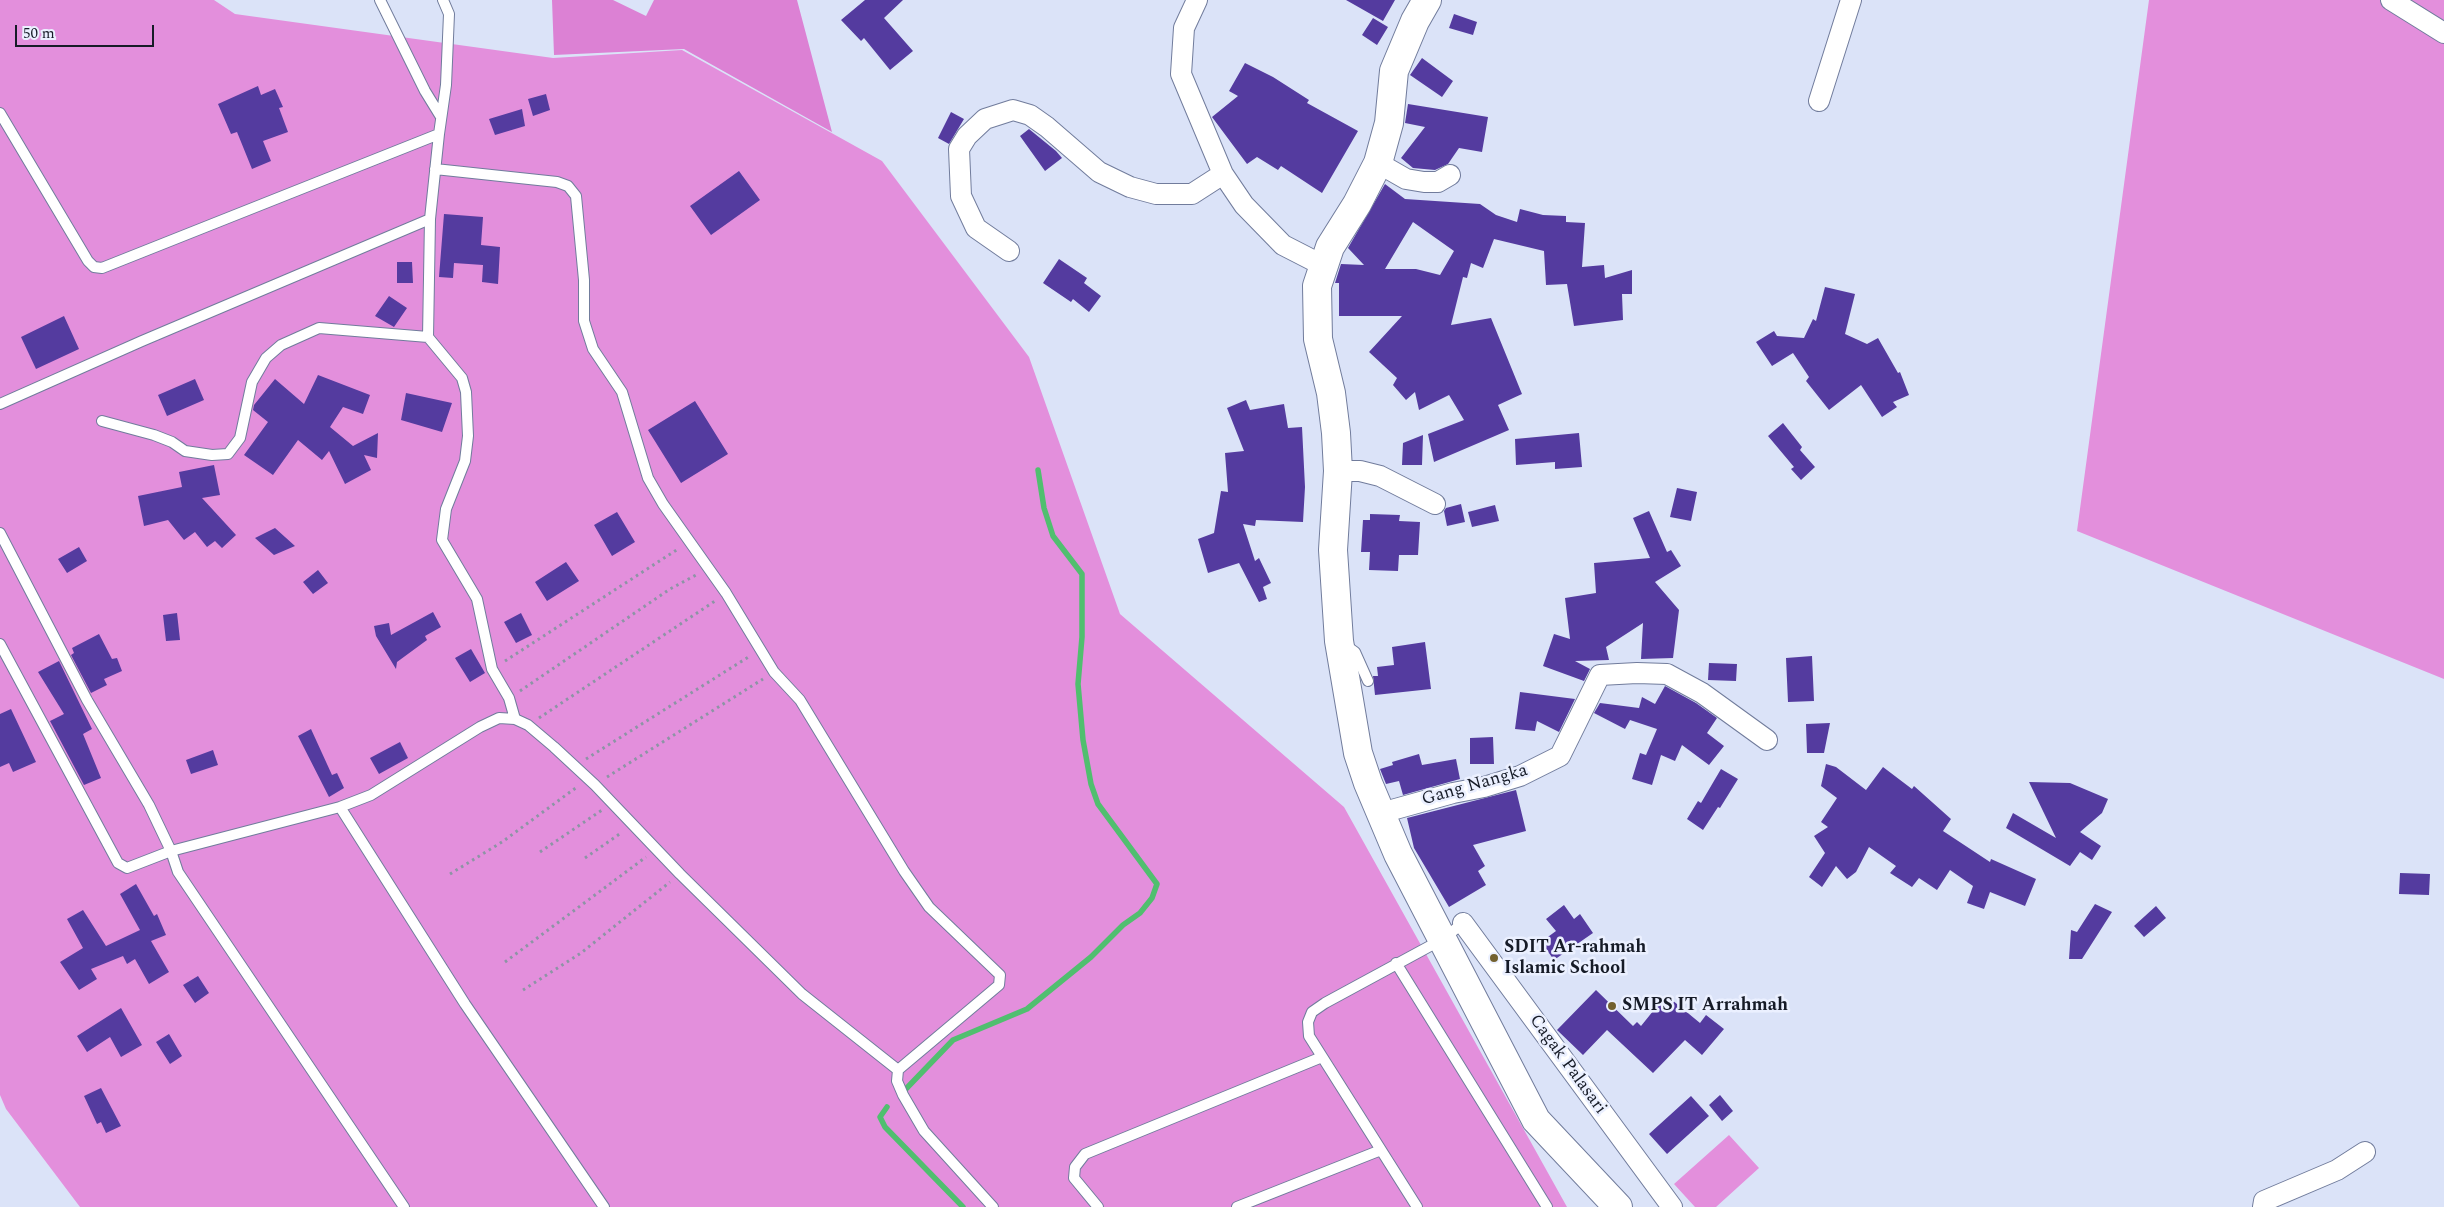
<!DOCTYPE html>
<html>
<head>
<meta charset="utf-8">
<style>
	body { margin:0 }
	#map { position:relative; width:2444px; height:1207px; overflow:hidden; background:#dbe3f8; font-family:Spectral,serif }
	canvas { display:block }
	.scale { position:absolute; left:15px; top:25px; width:139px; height:22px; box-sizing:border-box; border:2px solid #161b27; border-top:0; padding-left:6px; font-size:15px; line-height:18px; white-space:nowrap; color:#161b27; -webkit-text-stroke:4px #ebf0ff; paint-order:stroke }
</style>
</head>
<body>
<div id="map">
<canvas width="2444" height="1207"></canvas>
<div class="scale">50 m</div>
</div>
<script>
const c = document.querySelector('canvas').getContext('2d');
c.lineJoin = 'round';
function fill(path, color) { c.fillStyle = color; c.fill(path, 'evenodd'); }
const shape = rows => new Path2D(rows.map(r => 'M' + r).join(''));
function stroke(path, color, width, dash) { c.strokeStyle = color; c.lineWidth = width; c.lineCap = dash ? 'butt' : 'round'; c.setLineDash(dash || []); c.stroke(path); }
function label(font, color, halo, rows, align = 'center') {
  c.font = font + ' Spectral,serif'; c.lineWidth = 5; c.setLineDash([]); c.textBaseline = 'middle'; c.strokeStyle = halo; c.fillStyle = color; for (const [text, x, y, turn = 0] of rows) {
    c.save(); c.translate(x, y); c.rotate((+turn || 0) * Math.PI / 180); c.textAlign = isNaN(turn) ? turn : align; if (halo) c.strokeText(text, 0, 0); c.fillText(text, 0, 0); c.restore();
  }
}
fill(shape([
	[0,0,214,0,235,14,553,58,682,50,882,161,1029,357,1120,614,1344,807,1567,1207,80,1207,6,1109,0,1095],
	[2149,0,2444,0,2444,679,2077,531],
	[1729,1135,1759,1168,1716,1207,1695,1207,1674,1184]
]), '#e38fdc');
fill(shape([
	[552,0,613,0,646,16,654,0,797,0,832,132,684,49,554,55]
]), '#dc81d4');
stroke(shape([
	[902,1093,953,1040,1027,1009,1091,957,1123,925,1140,913,1152,898,1157,884,1098,804,1091,784,1083,740,1078,684,1082,637,1082,574,1053,536,1044,508,1038,470],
	[887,1107,880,1117,885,1127,963,1207]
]), '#50bf6f', 5.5);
fill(shape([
	[865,0,903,0,884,18,913,51,890,70,864,38,861,41,841,20],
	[1346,0,1395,0,1383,21],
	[1454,14,1477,22,1473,35,1449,28],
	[1373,18,1388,27,1377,45,1362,35],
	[1422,58,1453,81,1442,97,1410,75],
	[1245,63,1273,77,1309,100,1307,103,1358,131,1322,193,1281,166,1278,170,1257,157,1247,164,1212,117,1238,96,1229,91],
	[258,86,261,95,275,89,283,107,279,108,288,132,263,141,271,161,252,169,237,132,231,134,218,104],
	[546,94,550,110,533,116,528,99],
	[1408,104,1488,117,1482,152,1459,148,1448,164,1435,170,1413,168,1401,158,1425,127,1405,123],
	[522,109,525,126,495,135,489,119],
	[951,112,964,119,949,144,938,138],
	[1029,129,1056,151,1062,158,1045,171,1020,136],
	[739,171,760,200,711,235,690,206],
	[1385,184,1405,199,1480,204,1496,215,1517,222,1520,209,1543,215,1566,216,1566,222,1585,223,1582,267,1604,265,1605,278,1632,270,1632,294,1622,294,1623,320,1574,326,1567,284,1546,285,1544,251,1494,239,1483,268,1471,263,1467,278,1463,277,1451,325,1491,318,1522,394,1498,405,1509,430,1434,462,1428,434,1464,420,1449,395,1419,410,1415,392,1406,400,1393,385,1397,378,1369,352,1402,316,1339,316,1339,283,1335,283,1341,264,1364,265,1348,248],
	[1413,222,1454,251,1440,275,1416,269,1385,269],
	[444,214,483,217,481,245,500,247,498,284,482,282,483,265,454,263,453,278,439,277],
	[1059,259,1087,278,1084,283,1101,296,1089,312,1073,299,1071,302,1043,283],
	[397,262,412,262,413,283,397,283],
	[1825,287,1855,294,1845,334,1867,344,1878,338,1898,373,1900,372,1909,395,1893,402,1897,407,1882,417,1861,385,1829,410,1806,381,1809,377,1793,353,1772,366,1756,342,1774,331,1777,336,1804,338,1813,319,1816,321],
	[389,296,407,308,394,327,375,316],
	[64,316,79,349,36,369,21,337],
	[318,375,370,395,363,414,343,407,330,427,353,446,378,433,377,458,364,455,371,470,345,484,329,451,322,460,298,440,273,475,244,455,268,422,253,410,254,405,275,379,304,404],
	[195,379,204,400,167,416,158,395],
	[406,393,452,403,442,432,401,420],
	[1246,400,1250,410,1284,404,1288,428,1302,427,1305,487,1303,522,1256,520,1255,526,1243,524,1255,561,1259,558,1271,583,1263,587,1267,599,1259,602,1239,563,1208,573,1198,539,1214,533,1221,491,1228,492,1225,453,1244,451,1227,408],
	[695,401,728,454,681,483,648,430],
	[1783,423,1802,447,1800,450,1815,467,1801,480,1791,469,1794,467,1768,436],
	[1579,433,1582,467,1555,469,1555,462,1516,465,1515,439],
	[1423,435,1422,465,1402,465,1403,443],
	[214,465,220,495,202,498,236,535,222,548,215,541,207,547,195,532,184,540,168,520,144,526,138,496,182,487,179,472],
	[1677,488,1697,492,1691,521,1670,517],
	[1461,504,1465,522,1447,526,1444,511,1446,508],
	[1495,505,1499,521,1472,527,1468,512],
	[1649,511,1667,552,1671,550,1681,566,1655,582,1679,610,1673,658,1641,659,1643,623,1606,647,1609,660,1575,661,1590,669,1584,681,1543,666,1554,634,1570,639,1565,598,1596,593,1594,563,1650,558,1633,518],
	[617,512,635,542,612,556,594,525],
	[1370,514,1400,515,1399,521,1420,522,1418,555,1399,555,1398,571,1369,570,1370,552,1361,552,1363,520,1370,520],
	[275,528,295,546,274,555,255,538],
	[79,547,87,561,67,573,58,559],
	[566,562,579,581,547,601,535,582],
	[318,570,328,583,313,594,303,582],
	[433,612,441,627,425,636,427,640,397,662,396,669,376,636,374,626,389,623,391,635],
	[177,613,180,640,166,641,163,615],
	[521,613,532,635,516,643,504,622],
	[99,634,112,659,117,658,122,671,104,679,107,685,91,693,71,655,74,653,72,648],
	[1425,642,1431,689,1375,695,1373,676,1378,676,1377,667,1394,665,1392,647],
	[471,649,485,673,470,682,455,658],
	[1812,656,1814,701,1788,702,1786,658],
	[59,661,92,729,83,734,101,778,84,785,50,721,64,714,38,672],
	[1709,663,1737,664,1736,681,1708,680],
	[1665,686,1696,703,1717,718,1707,733,1724,746,1709,765,1682,745,1675,761,1661,755,1652,785,1632,779,1640,753,1646,755,1657,729,1630,720,1625,729,1594,713,1600,703,1639,708,1642,697,1655,704],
	[1520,692,1575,699,1559,732,1537,721,1535,731,1515,729],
	[11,709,36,762,13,772,9,763,0,767,0,714],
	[1830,723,1824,753,1807,753,1806,724],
	[311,729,332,775,337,773,344,788,329,797,298,736],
	[1493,737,1494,764,1470,764,1470,738],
	[400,742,408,758,379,774,370,758],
	[213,750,218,765,191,774,186,760],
	[1419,754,1422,765,1456,759,1460,779,1403,795,1399,781,1386,784,1380,769,1393,765,1392,762],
	[1826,764,1836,767,1866,790,1883,767,1912,789,1914,786,1951,819,1943,831,1990,862,1991,859,2036,879,2025,906,1990,892,1984,909,1967,903,1973,886,1950,870,1937,890,1919,878,1912,887,1890,873,1896,866,1869,847,1856,872,1847,879,1836,866,1822,887,1809,877,1825,853,1814,836,1828,827,1821,822,1837,798,1821,786],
	[1721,769,1738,779,1720,808,1718,807,1703,830,1687,819,1698,801,1701,803],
	[2029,782,2070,783,2108,799,2102,813,2080,832,2101,846,2092,860,2080,852,2070,866,2006,828,2013,813,2056,838],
	[1516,790,1526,831,1473,845,1485,866,1478,871,1486,885,1449,907,1414,848,1407,818],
	[2400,873,2430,874,2429,895,2399,894],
	[136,884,154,916,157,914,166,935,151,941,169,972,149,984,135,959,127,964,123,956,91,969,97,979,79,990,60,962,83,948,67,919,83,910,106,946,140,930,120,894],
	[2095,904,2112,912,2082,959,2069,959,2071,930,2077,932],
	[1564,905,1574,919,1580,914,1593,933,1554,960,1541,942,1556,931,1546,919],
	[2156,906,2166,918,2144,937,2134,926],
	[198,976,209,993,195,1003,183,985],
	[1596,990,1633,1026,1637,1022,1641,1026,1666,995,1700,1023,1706,1015,1724,1029,1702,1055,1685,1040,1653,1073,1607,1030,1583,1055,1557,1030],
	[121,1008,142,1045,121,1057,110,1037,87,1052,77,1036],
	[169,1034,182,1056,170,1064,156,1042],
	[101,1088,121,1126,106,1133,101,1122,97,1124,84,1096],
	[1720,1095,1733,1111,1722,1121,1709,1105],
	[1691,1096,1709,1116,1667,1154,1649,1134]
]), '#543b9f');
const lane = shape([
	[380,0,425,91,441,117],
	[0,113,88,261,94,267,102,268,439,134,446,85,449,14,443,0],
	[439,134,430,219,428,337,462,378,466,392,468,436,465,461,446,509,442,540,477,599,492,669,509,698,515,719],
	[435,169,557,182,568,186,576,196,584,280,584,321,593,349,622,392,648,478,663,504,726,593,774,672,800,700,904,871,929,907,1000,975,999,985,898,1070],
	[0,404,142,341,430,219],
	[102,421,154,435,172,442,185,451,212,455,228,454,240,438,252,382,266,358,281,345,319,328,428,337],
	[0,533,87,700,149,805,171,851,127,868,118,863,0,644],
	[1344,644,1355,652,1368,681],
	[340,807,465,1004,604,1207],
	[1396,963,1547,1207],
	[404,1207,178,872,171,851,340,807,371,795,480,727,499,718,515,719,528,725,554,747,595,785,680,874,802,994,898,1070,897,1081,903,1095,924,1131,993,1207],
	[1098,1207,1074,1178,1075,1167,1085,1154,1322,1057],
	[1237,1207,1381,1150],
	[1417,1207,1309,1036,1308,1022,1312,1012,1325,1003,1443,939,1463,923]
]);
const street = shape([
	[1197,0,1184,28,1181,74,1223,174,1244,205,1283,245,1324,266],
	[2391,0,2444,33],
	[1819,101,1851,0],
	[1378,163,1406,179,1424,182,1438,182,1450,175],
	[1009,251,976,228,961,196,959,149,967,136,985,119,1013,110,1030,115,1047,127,1099,172,1130,187,1156,194,1192,194,1223,174],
	[1338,471,1360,471,1380,476,1435,504],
	[1381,813,1453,793,1484,787,1520,776,1560,756,1600,675,1637,673,1667,674,1702,693,1767,740],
	[1463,923,1672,1207],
	[2263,1207,2264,1201,2337,1170,2365,1152]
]);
const secondary = shape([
	[1427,0,1415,21,1394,71,1389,123,1378,163,1357,204,1330,247,1317,286,1318,339,1331,393,1336,433,1338,471,1333,550,1339,641,1358,753,1368,783,1398,854,1536,1120,1618,1207]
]);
stroke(lane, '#717c9c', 12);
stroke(street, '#717c9c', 22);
stroke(secondary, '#717c9c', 30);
stroke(shape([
	[505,661,678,549],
	[520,691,670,589,696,575],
	[539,718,715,601],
	[586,759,750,656],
	[607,777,763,679],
	[540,852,602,810],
	[585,858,621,833],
	[450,874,502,842,577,787],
	[505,962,646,857],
	[523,990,581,953,670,882]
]), '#8d94a5', 3, [2.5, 4]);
stroke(lane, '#fff', 10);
stroke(street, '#fff', 20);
stroke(secondary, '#fff', 28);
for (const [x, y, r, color] of [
	[1494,958,5,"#73612f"],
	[1612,1006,5,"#73612f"]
]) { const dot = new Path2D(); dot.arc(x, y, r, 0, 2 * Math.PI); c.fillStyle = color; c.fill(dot); stroke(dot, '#ebf0ff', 2); }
label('18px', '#161b27', '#ebf0ff', [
	["Gang Nangka",1475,786,-16],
	["Cagak Palasari",1567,1065,54]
]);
label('bold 18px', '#161b27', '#ebf0ff', [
	["SDIT Ar-rahmah",1504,948],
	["Islamic School",1504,969],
	["SMPS IT Arrahmah",1622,1006]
], 'left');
</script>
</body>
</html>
